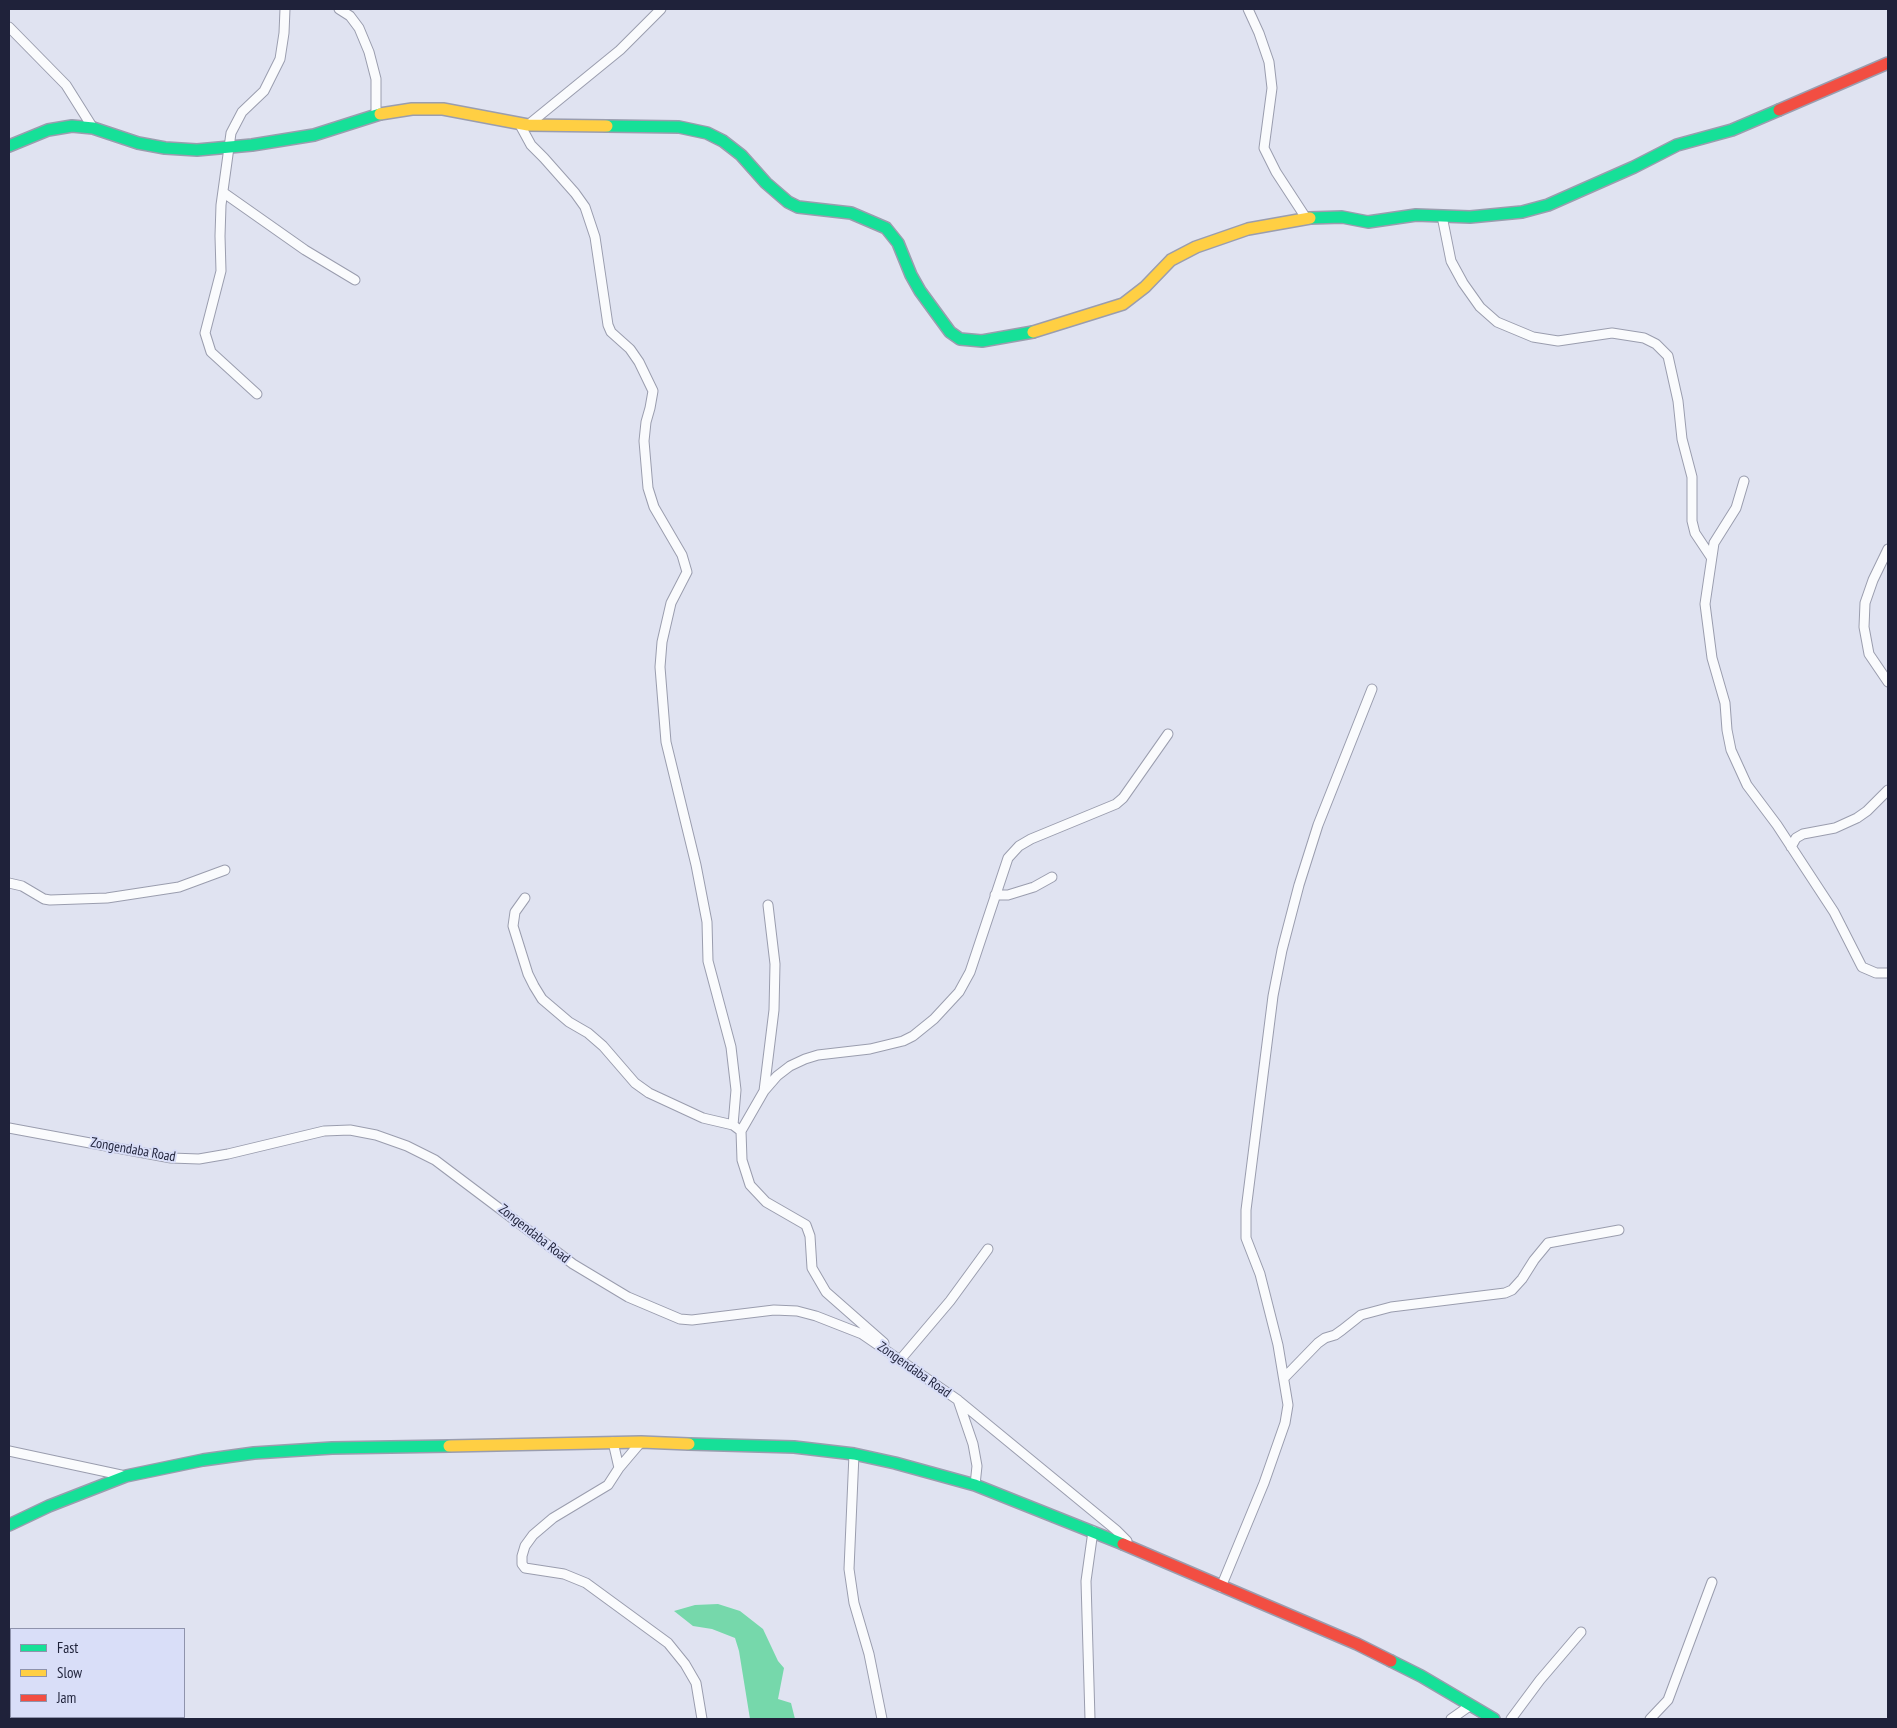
<!DOCTYPE html>
<html>
<head>
<meta charset="utf-8">
<style>
	body { margin:0 }
	#map { position:relative; width:1897px; height:1728px; overflow:hidden; background:#e0e3f1; font-family:"PT Sans Narrow",sans-serif }
	canvas { display:block }
	.frame { position:absolute; inset:0; border:10px solid #1f223a; pointer-events:none }
	.legend { position:absolute; left:10px; top:1628px; width:175px; height:90px; box-sizing:border-box; background:#d9def8; border:1px solid #8f93ac; margin:0; padding:6px 9px; list-style:none; font-size:15px; color:#1f223a }
	.legend li { display:flex; align-items:center; gap:10px; height:25px }
	.legend b { width:25px; border:1px solid #8f93ac }
</style>
</head>
<body>
<div id="map">
<canvas width="1897" height="1728"></canvas>
<div class="frame"></div>
<ul class="legend">
<li><b style="height:6px;background:#16e098"></b>Fast</li>
<li><b style="height:6px;background:#ffcf43"></b>Slow</li>
<li><b style="height:6px;background:#f24e42"></b>Jam</li>
</ul>
</div>
<script>
const c = document.querySelector('canvas').getContext('2d');
c.lineJoin = 'round';
function fill(path, color) { c.fillStyle = color; c.fill(path, 'evenodd'); }
const shape = rows => new Path2D(rows.map(r => 'M' + r).join(''));
function stroke(path, color, width, dash) { c.strokeStyle = color; c.lineWidth = width; c.lineCap = dash ? 'butt' : 'round'; c.setLineDash(dash || []); c.stroke(path); }
function label(font, color, halo, rows, align = 'center') {
  c.font = font + ' "PT Sans Narrow",sans-serif'; c.lineWidth = 4; c.setLineDash([]); c.textBaseline = 'middle'; c.strokeStyle = halo; c.fillStyle = color; for (const [text, x, y, turn = 0] of rows) {
    c.save(); c.translate(x, y); c.rotate((+turn || 0) * Math.PI / 180); c.textAlign = isNaN(turn) ? turn : align; if (halo) c.strokeText(text, 0, 0); c.fillText(text, 0, 0); c.restore();
  }
}
fill(shape([
	[718,1604,740,1611,763,1629,778,1661,784,1668,778,1699,791,1703,795,1719,750,1719,739,1651,735,1638,712,1629,693,1626,674,1611,695,1605]
]), '#76d8ab');
const street = shape([
	[339,9,350,16,359,28,369,52,376,79,376,115],
	[1248,9,1259,33,1269,62,1272,88,1264,148,1276,172,1306,218],
	[9,27,66,85,93,128],
	[519,123,531,145,544,158,575,193,585,207,595,237,608,325,611,332,630,349,639,362,653,391,650,408,646,422,644,441,648,488,654,507,682,555,687,572,671,603,662,642,660,667,666,742,696,865,707,922,708,961,731,1047,736,1090,733,1125],
	[528,125,620,50,661,9],
	[224,193,305,250,355,280],
	[1442,216,1451,261,1463,283,1480,307,1497,322,1533,337,1558,341,1612,333,1644,338,1656,344,1668,356,1678,401,1682,439,1692,477,1692,521,1695,533,1711,557],
	[257,394,211,352,205,333,221,271,220,236,221,205,231,133,242,112,264,91,280,59,284,33,285,9],
	[1744,481,1736,508,1714,543,1705,604,1712,658,1725,703,1727,730,1731,750,1747,785,1777,825,1834,912,1862,967,1876,973,1888,973],
	[1888,549,1873,580,1865,603,1864,627,1869,654,1888,682],
	[1791,847,1796,838,1803,834,1835,828,1857,818,1867,811,1888,790],
	[9,883,22,886,44,899,50,900,107,898,179,887,225,870],
	[995,895,1008,895,1034,887,1052,877],
	[525,898,515,912,513,926,528,974,534,986,542,999,569,1022,588,1033,603,1046,635,1083,649,1093,703,1118,733,1125,741,1131,742,1160,750,1185,766,1202,806,1225,810,1236,812,1268,826,1292,884,1343],
	[764,1091,777,1076,790,1066,805,1059,818,1055,870,1049,903,1041,913,1036,934,1019,959,992,970,972,1008,858,1019,846,1031,839,1116,804,1123,798,1168,734],
	[9,1128,171,1158,199,1159,228,1154,324,1131,350,1130,376,1135,407,1146,435,1160,573,1264,628,1297,680,1319,692,1320,774,1310,797,1311,816,1316,862,1334,958,1400,973,1444,977,1466,975,1485],
	[741,1131,764,1091,774,1010,775,964,768,905],
	[900,1360,950,1301,988,1249],
	[1284,1378,1318,1343,1325,1338,1335,1335,1342,1330,1361,1315,1391,1307,1505,1293,1512,1290,1522,1279,1534,1260,1548,1243,1619,1230],
	[959,1401,1116,1530,1127,1541],
	[613,1442,619,1468],
	[641,1442,619,1468,608,1485,553,1518,533,1535,525,1546,522,1556,522,1564,525,1568,564,1574,586,1583,668,1643,685,1664,696,1683,702,1719],
	[9,1451,121,1475],
	[854,1454,849,1569,854,1603,869,1654,882,1719],
	[1221,1587,1264,1483,1285,1423,1288,1405,1278,1345,1260,1274,1246,1238,1246,1210,1273,996,1282,950,1299,885,1318,825,1372,689],
	[1090,1719,1086,1581,1093,1531],
	[1451,1719,1471,1705],
	[1511,1719,1540,1680,1581,1632],
	[1650,1719,1668,1700,1712,1582]
]);
const fast = shape([
	[607,126,679,127,707,133,723,141,741,155,766,183,788,202,798,207,851,213,886,228,898,243,911,275,920,291,950,332,960,339,982,341,1033,332],
	[9,146,48,130,72,126,93,128,138,143,165,148,197,150,252,145,314,135,380,114],
	[1310,218,1342,217,1368,222,1416,215,1470,217,1522,212,1548,205,1634,167,1677,145,1732,130,1779,110],
	[689,1444,794,1447,854,1454,895,1463,975,1485,1123,1544],
	[9,1525,49,1506,126,1476,203,1460,254,1453,332,1448,449,1446],
	[1391,1661,1421,1676,1494,1719]
]);
const slow = shape([
	[380,114,412,109,443,109,528,125,607,126],
	[1033,332,1123,304,1145,287,1171,260,1196,247,1248,229,1310,218],
	[449,1446,641,1442,689,1444]
]);
const jam = shape([
	[1779,110,1888,63],
	[1123,1544,1357,1644,1391,1661]
]);
stroke(street, '#9a9dae', 11);
stroke(fast, '#9a9dae', 14);
stroke(slow, '#9a9dae', 14);
stroke(jam, '#9a9dae', 14);
stroke(street, '#fafbfd', 9);
stroke(fast, '#16e098', 11);
stroke(slow, '#ffcf43', 11);
stroke(jam, '#f24e42', 11);
label('14px', '#1f223a', '#d9def8', [
	["Zongendaba Road",133,1150,10],
	["Zongendaba Road",534,1234,38],
	["Zongendaba Road",914,1370,35]
]);
</script>
</body>
</html>
